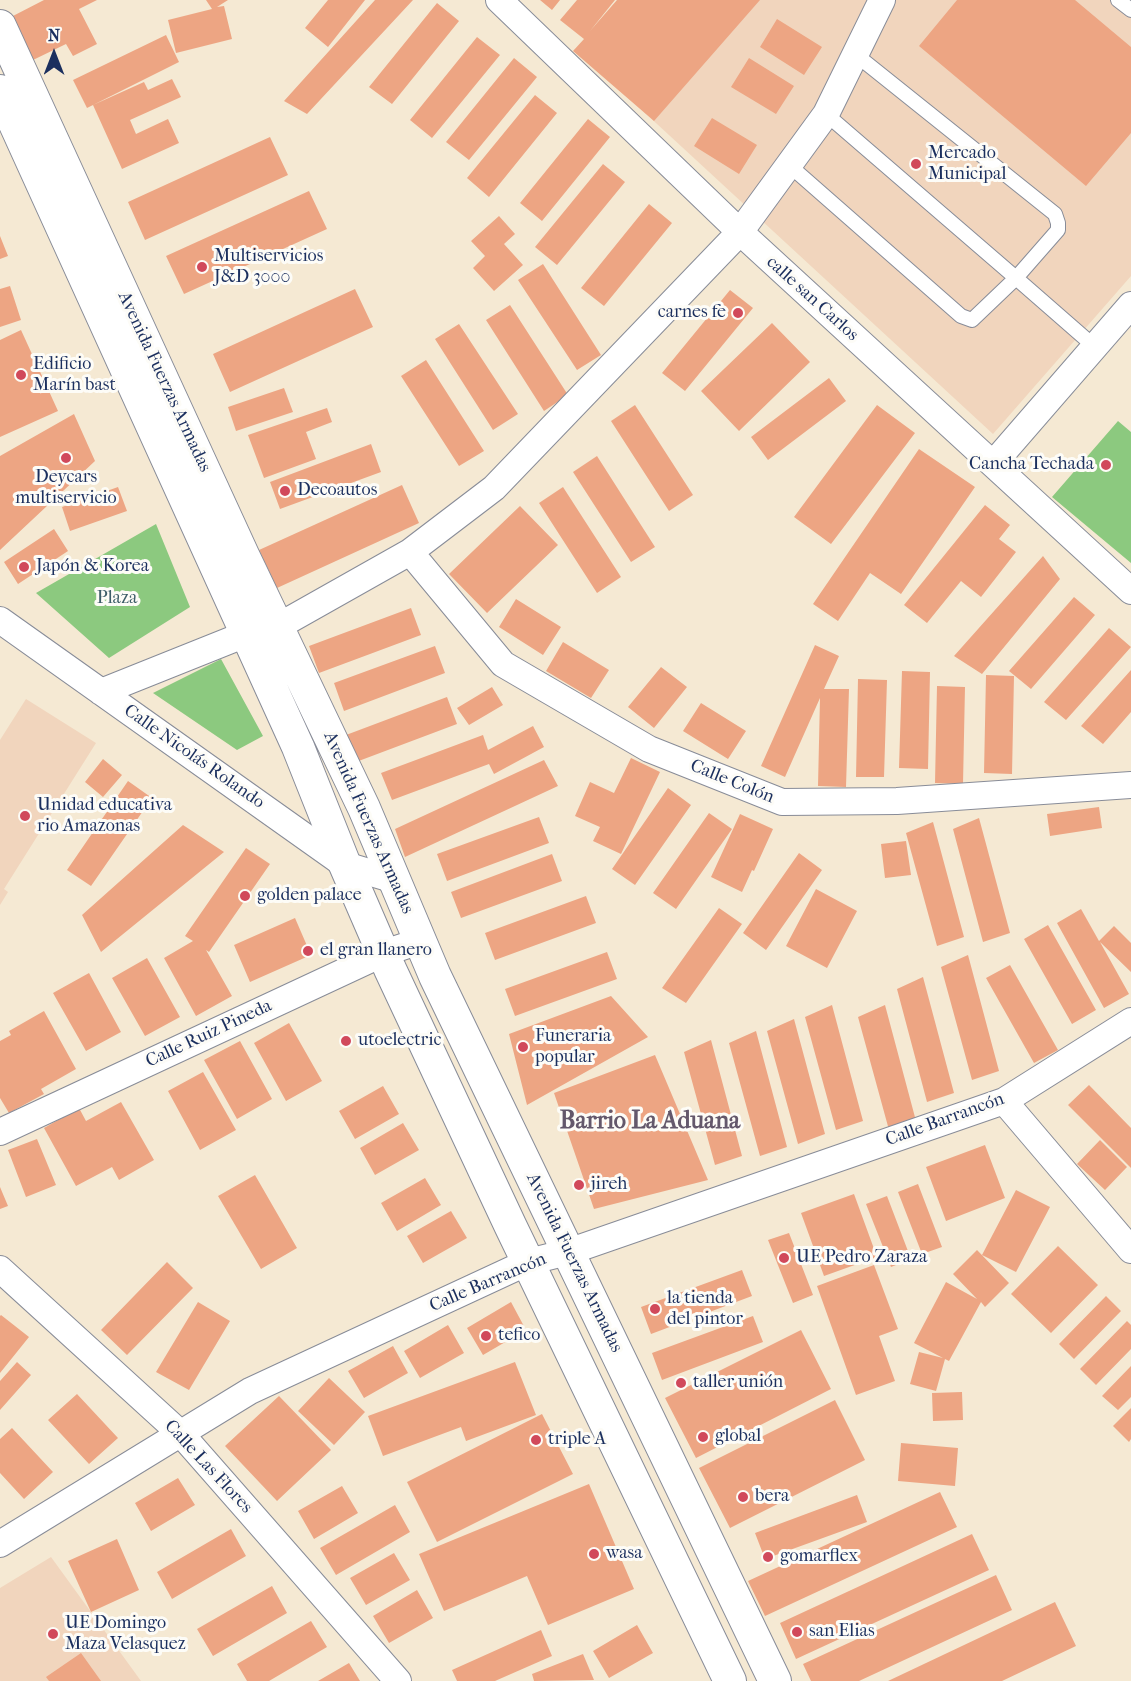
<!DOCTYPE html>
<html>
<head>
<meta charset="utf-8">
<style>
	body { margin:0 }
	#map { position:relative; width:1131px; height:1681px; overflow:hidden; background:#f5e9d3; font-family:"IM FELL French Canon",serif }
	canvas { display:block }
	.north { position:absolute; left:24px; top:24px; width:60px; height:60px; -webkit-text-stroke:4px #fdfcf7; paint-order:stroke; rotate:0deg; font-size:16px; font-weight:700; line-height:24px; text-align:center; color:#1b2f5e }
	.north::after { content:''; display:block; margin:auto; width:21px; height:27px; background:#1b2f5e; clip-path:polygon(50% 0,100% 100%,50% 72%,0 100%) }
</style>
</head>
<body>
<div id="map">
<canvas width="1131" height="1681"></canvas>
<div class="north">N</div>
</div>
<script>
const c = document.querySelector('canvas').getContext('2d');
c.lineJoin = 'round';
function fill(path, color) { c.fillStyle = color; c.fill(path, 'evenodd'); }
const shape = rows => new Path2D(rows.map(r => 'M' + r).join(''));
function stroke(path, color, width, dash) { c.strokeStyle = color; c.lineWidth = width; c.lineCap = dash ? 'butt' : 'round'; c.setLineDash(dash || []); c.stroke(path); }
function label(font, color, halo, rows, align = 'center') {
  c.font = font + ' "IM FELL French Canon",serif'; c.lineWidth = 6; c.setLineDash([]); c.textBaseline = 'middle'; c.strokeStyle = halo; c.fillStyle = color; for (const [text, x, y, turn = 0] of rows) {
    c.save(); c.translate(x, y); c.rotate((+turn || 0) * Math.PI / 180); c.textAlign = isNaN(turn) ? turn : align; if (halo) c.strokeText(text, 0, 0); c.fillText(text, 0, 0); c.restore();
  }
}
fill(shape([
	[625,0,1131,0,1131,276,993,434,579,52],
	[26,699,96,743,4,889,8,892,0,905,0,740],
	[51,1557,141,1681,0,1681,0,1588]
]), '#f1d5bd');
fill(shape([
	[1118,421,1131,432,1131,563,1052,497],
	[156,524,190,607,109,658,36,593],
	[221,659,263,736,237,750,153,693]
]), '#8cc97f');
fill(shape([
	[44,0,97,0,79,9,97,44,73,56,66,44,33,60,11,17],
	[206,0,228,0,217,7,224,6,232,39,176,53,168,20,212,9],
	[328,0,365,0,328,47,305,28],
	[375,0,413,0,307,114,284,101],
	[540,0,560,0,552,10],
	[577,0,615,0,590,31,617,0,760,0,654,121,573,51,584,39,560,20],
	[957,0,1075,0,1131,47,1131,133,1086,186,919,46],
	[437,3,459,21,392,104,369,87],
	[777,19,822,47,804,75,760,47],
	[166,35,179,62,87,108,73,80],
	[477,37,500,55,432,138,410,120],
	[514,58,537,77,469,160,446,142],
	[749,58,794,86,776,114,731,87],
	[172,79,181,97,130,120,136,134,168,119,179,143,122,169,93,105,144,82,148,90],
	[535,95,557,113,489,197,467,178],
	[712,118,757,145,739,174,694,146],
	[588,119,610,137,542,221,520,203],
	[270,137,288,175,145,240,128,202],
	[603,164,625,182,557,265,535,247],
	[309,191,327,229,184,294,166,256],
	[649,204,672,223,604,306,581,288],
	[499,216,515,234,504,244,523,265,494,291,473,268,485,256,471,241],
	[0,236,8,256,0,259],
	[543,264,601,355,577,370,518,280],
	[10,286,21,320,0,327,0,289],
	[355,289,373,327,230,392,213,354],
	[730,290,753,308,685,391,662,373],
	[510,305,568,395,544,411,486,320],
	[772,323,810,362,739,431,701,391],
	[459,324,518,414,493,430,435,339],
	[21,330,58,411,0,437,0,340],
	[426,360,484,451,459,466,401,376],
	[829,378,846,401,768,460,751,437],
	[284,388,293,412,236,431,228,407],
	[635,405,693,495,669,511,611,421],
	[877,405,915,433,831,544,794,517],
	[327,408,332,422,306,432,316,459,264,478,248,435],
	[74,414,95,461,0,550,0,456],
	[371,444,381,472,280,509,270,482],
	[919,449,975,487,901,594,870,573,838,621,813,604],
	[597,456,655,547,631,562,573,472],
	[402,485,419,523,277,588,259,550],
	[118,487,127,511,70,531,62,507],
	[563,487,621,577,597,593,539,503],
	[985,505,1010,525,999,539,1016,552,981,597,961,581,927,623,904,605],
	[520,506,558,545,487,613,449,574],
	[54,529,68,551,18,584,4,562],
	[1043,556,1060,579,982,674,954,656],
	[1074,597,1095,615,1031,689,1009,671],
	[516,599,561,627,543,655,499,627],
	[411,608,421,635,319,673,309,646],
	[1109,628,1131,647,1066,720,1044,702],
	[563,642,609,670,591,698,546,671],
	[815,645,839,656,824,689,849,689,846,787,818,786,820,698,785,777,761,766],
	[435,646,445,673,344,711,334,683],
	[661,667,687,687,654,728,628,707],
	[1131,670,1131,712,1103,744,1081,726],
	[902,671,930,672,928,769,899,768],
	[986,675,1014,676,1012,774,984,773],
	[858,679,887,680,884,777,856,777],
	[937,686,965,687,963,784,935,783],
	[492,687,503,705,469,725,457,708],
	[447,697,457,724,356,762,346,735],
	[701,703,746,731,728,759,683,731],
	[533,726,544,747,494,774,489,764,392,800,381,773,483,735,488,750],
	[631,758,660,772,621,854,593,841,600,827,575,816,590,782,614,793],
	[103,759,122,775,103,797,85,782],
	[544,760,558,786,405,857,395,829],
	[128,781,152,798,91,886,67,870],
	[668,788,691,805,635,885,612,869],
	[1099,807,1102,828,1050,836,1047,814],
	[709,813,732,829,676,909,653,893],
	[740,814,773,829,754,871,752,870,742,892,711,877],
	[539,817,549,843,447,881,437,854],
	[979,818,1010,933,983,942,953,829],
	[933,822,964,937,937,946,906,833],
	[183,825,224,852,101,952,82,915],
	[906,841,911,875,885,878,881,844],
	[246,848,270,864,209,952,206,950,232,996,196,1016,164,958,193,941,185,936],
	[799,853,822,870,766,950,743,933],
	[552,854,562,881,461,918,451,892],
	[816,889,857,911,827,968,786,946],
	[586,896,596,923,495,960,485,933],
	[719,908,742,924,686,1003,662,988],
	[1081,909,1099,941,1114,926,1131,943,1131,972,1100,942,1129,994,1104,1008,1057,923],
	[295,918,311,955,250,982,234,945],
	[1048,925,1096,1010,1072,1024,1024,939],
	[607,952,617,979,515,1016,505,989],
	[968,955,999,1071,972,1080,941,967],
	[147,958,180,1017,145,1036,112,978],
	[1010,965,1058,1050,1034,1063,986,978],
	[89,973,121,1032,86,1051,53,993],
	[923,977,954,1093,927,1102,897,989],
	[611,996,648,1037,527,1105,509,1034],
	[832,1005,863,1121,836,1130,805,1017],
	[885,1005,916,1121,889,1130,858,1017],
	[44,1011,76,1069,41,1089,44,1094,9,1113,0,1098,0,1041,11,1035,9,1031],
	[794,1019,825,1134,798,1144,767,1031],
	[289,1023,322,1081,286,1101,254,1043],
	[756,1031,787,1147,760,1156,729,1043],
	[711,1040,742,1156,715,1165,684,1052],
	[240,1041,272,1099,237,1119,204,1060],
	[655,1055,708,1180,594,1209,554,1093],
	[203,1072,236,1130,200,1150,168,1091],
	[1089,1085,1131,1128,1131,1168,1068,1105],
	[383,1086,399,1114,355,1139,339,1111],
	[121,1102,154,1160,119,1180,112,1167,76,1186,44,1128,79,1108,86,1121],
	[403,1123,419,1150,375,1175,360,1148],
	[37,1139,56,1185,26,1197,8,1150],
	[1100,1140,1127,1167,1105,1190,1077,1164],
	[985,1145,1005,1198,946,1221,926,1167],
	[255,1175,297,1248,261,1269,218,1196],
	[425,1178,441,1205,397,1231,381,1203],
	[918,1184,942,1247,922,1254,898,1192],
	[0,1187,8,1206,0,1209],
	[1016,1190,1050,1207,1016,1272,982,1255],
	[854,1194,877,1257,824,1276,801,1213],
	[887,1196,911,1259,891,1267,866,1204],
	[451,1211,467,1238,423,1263,407,1236],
	[789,1233,813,1295,793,1303,768,1240],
	[1058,1246,1098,1285,1051,1333,1011,1294],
	[977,1250,1009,1283,985,1307,981,1302,949,1361,945,1359,936,1391,910,1384,919,1352,943,1358,914,1343,946,1282,977,1299,953,1274],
	[167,1262,193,1288,127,1355,101,1330],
	[874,1265,898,1329,879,1336,895,1381,856,1395,817,1286],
	[742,1270,752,1296,651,1334,641,1307],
	[1106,1296,1121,1311,1074,1359,1059,1344],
	[198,1302,230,1321,189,1390,156,1372],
	[511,1302,526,1330,483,1355,467,1328],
	[1,1315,29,1337,0,1373,0,1316],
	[753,1316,763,1342,662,1380,652,1353],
	[1127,1321,1131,1325,1131,1349,1096,1385,1080,1369],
	[448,1325,464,1353,420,1378,404,1351],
	[801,1330,831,1389,696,1458,665,1398],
	[393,1346,408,1373,364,1398,348,1371],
	[17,1362,31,1375,0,1410,0,1381],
	[515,1362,536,1415,466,1441,461,1427,383,1456,368,1416],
	[1131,1366,1131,1397,1118,1410,1102,1396],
	[329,1378,365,1412,334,1445,298,1411],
	[962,1392,963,1420,933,1421,932,1393],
	[77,1394,118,1438,89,1464,48,1420],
	[279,1396,331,1450,277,1501,225,1446],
	[835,1400,865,1460,730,1528,699,1468],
	[1131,1408,1131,1439,1129,1442,1113,1426],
	[542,1414,573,1474,437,1542,407,1482],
	[12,1428,53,1472,24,1499,0,1473,0,1439],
	[901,1443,958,1448,955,1486,898,1481],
	[178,1478,195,1505,151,1531,135,1503],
	[589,1484,634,1589,548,1625,527,1576,444,1611,419,1554],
	[342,1486,358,1513,314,1539,298,1511],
	[940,1492,957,1527,765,1616,748,1581],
	[857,1495,867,1522,765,1559,755,1533],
	[395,1505,410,1532,336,1575,320,1548],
	[231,1529,246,1556,172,1599,157,1572],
	[972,1534,989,1570,796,1659,780,1623],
	[117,1539,139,1590,91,1612,68,1561],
	[394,1553,410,1580,366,1605,350,1578],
	[996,1575,1012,1610,859,1681,811,1681,803,1664],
	[272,1586,287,1613,213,1656,197,1629],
	[417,1590,433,1618,389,1643,373,1616],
	[1055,1602,1076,1646,1002,1681,888,1681],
	[311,1621,327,1647,269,1681,247,1681,237,1664],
	[637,1625,653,1653,609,1678,593,1651],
	[541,1630,552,1656,495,1681,457,1681,452,1670],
	[81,1653,101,1681,49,1681,46,1677],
	[583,1654,594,1680,534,1681,532,1674],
	[349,1663,360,1681,318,1681]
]), '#eda583');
const service = shape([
	[1118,0,1131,10],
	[826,114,1016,278,1058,230,1058,223,1055,214,855,54],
	[789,165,961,316,972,320,1016,278,1095,347]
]);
const minor = shape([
	[499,0,740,232,1131,591],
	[993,464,1131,305],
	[410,552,503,664,649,749,782,802,897,801,1131,785],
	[0,620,345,865,395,880],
	[101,692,246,634,277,627,410,552,494,488,740,232,826,114,882,0],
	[1004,1101,1131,1250],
	[0,1132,384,953,420,941],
	[0,1269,181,1434,398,1681],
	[0,1544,250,1391,528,1262,568,1252,1004,1101,1131,1021]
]);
const tertiary = shape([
	[0,26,243,555,364,808,435,976,775,1681],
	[0,91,298,747,345,865,390,969,510,1225,730,1681]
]);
stroke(service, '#888c98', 16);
stroke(minor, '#888c98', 28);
stroke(tertiary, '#888c98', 34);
stroke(service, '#fff', 14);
stroke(minor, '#fff', 26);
stroke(tertiary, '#fff', 32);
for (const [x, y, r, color] of [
	[916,164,6,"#d1495b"],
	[202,267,6,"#d1495b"],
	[738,313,6,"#d1495b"],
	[21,375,6,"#d1495b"],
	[66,458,6,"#d1495b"],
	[1106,465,6,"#d1495b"],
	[285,491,6,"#d1495b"],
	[24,567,6,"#d1495b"],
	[25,816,6,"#d1495b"],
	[245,896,6,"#d1495b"],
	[308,951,6,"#d1495b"],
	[346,1041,6,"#d1495b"],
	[523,1047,6,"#d1495b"],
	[579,1185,6,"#d1495b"],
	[784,1258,6,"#d1495b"],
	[655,1309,6,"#d1495b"],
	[486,1336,6,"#d1495b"],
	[681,1383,6,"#d1495b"],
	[703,1437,6,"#d1495b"],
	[536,1440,6,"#d1495b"],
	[743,1497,6,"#d1495b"],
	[594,1554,6,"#d1495b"],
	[768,1557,6,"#d1495b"],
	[797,1632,6,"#d1495b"],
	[53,1634,6,"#d1495b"]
]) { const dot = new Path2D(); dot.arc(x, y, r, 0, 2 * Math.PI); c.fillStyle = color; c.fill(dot); stroke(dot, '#fdfcf7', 2); }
label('18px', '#1b2f5e', '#fdfcf7', [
	["Mercado",928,154],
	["Municipal",928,175],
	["Multiservicios",214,257],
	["J&D 3000",214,278],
	["carnes fe",726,313,"right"],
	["Edificio",33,365],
	["Marín bast",33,386],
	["Cancha Techada",1094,465,"right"],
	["Deycars",66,478,"center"],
	["multiservicio",66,499,"center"],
	["Decoautos",297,491],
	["Japón & Korea",36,567],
	["Unidad educativa",37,806],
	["rio Amazonas",37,827],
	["golden palace",257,896],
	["el gran llanero",320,951],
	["Funeraria",535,1037],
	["popular",535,1058],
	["utoelectric",358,1041],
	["jireh",591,1185],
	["UE Pedro Zaraza",796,1258],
	["la tienda",667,1299],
	["del pintor",667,1320],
	["tefico",498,1336],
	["taller unión",693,1383],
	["global",715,1437],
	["triple A",548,1440],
	["bera",755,1497],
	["wasa",606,1554],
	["gomarflex",780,1557],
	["UE Domingo",65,1624],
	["Maza Velasquez",65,1645],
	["san Elias",809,1632]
], 'left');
label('18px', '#1b2f5e', '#fdfcf7', [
	["calle san Carlos",812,299,42],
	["Avenida Fuerzas Armadas",164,382,65],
	["Calle Nicolás Rolando",194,757,35],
	["Calle Colón",732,782,22],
	["Avenida Fuerzas Armadas",368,823,66],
	["Calle Ruiz Pineda",209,1034,-25],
	["Calle Barrancón",945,1120,-20],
	["Avenida Fuerzas Armadas",574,1263,64],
	["Calle Barrancón",488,1283,-23],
	["Calle Las Flores",208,1467,47]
]);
label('18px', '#3d5d68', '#fdfcf7', [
	["Plaza",117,599]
]);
label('bold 24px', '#64586b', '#fdfcf7', [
	["Barrio La Aduana",650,1122]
]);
</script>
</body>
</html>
